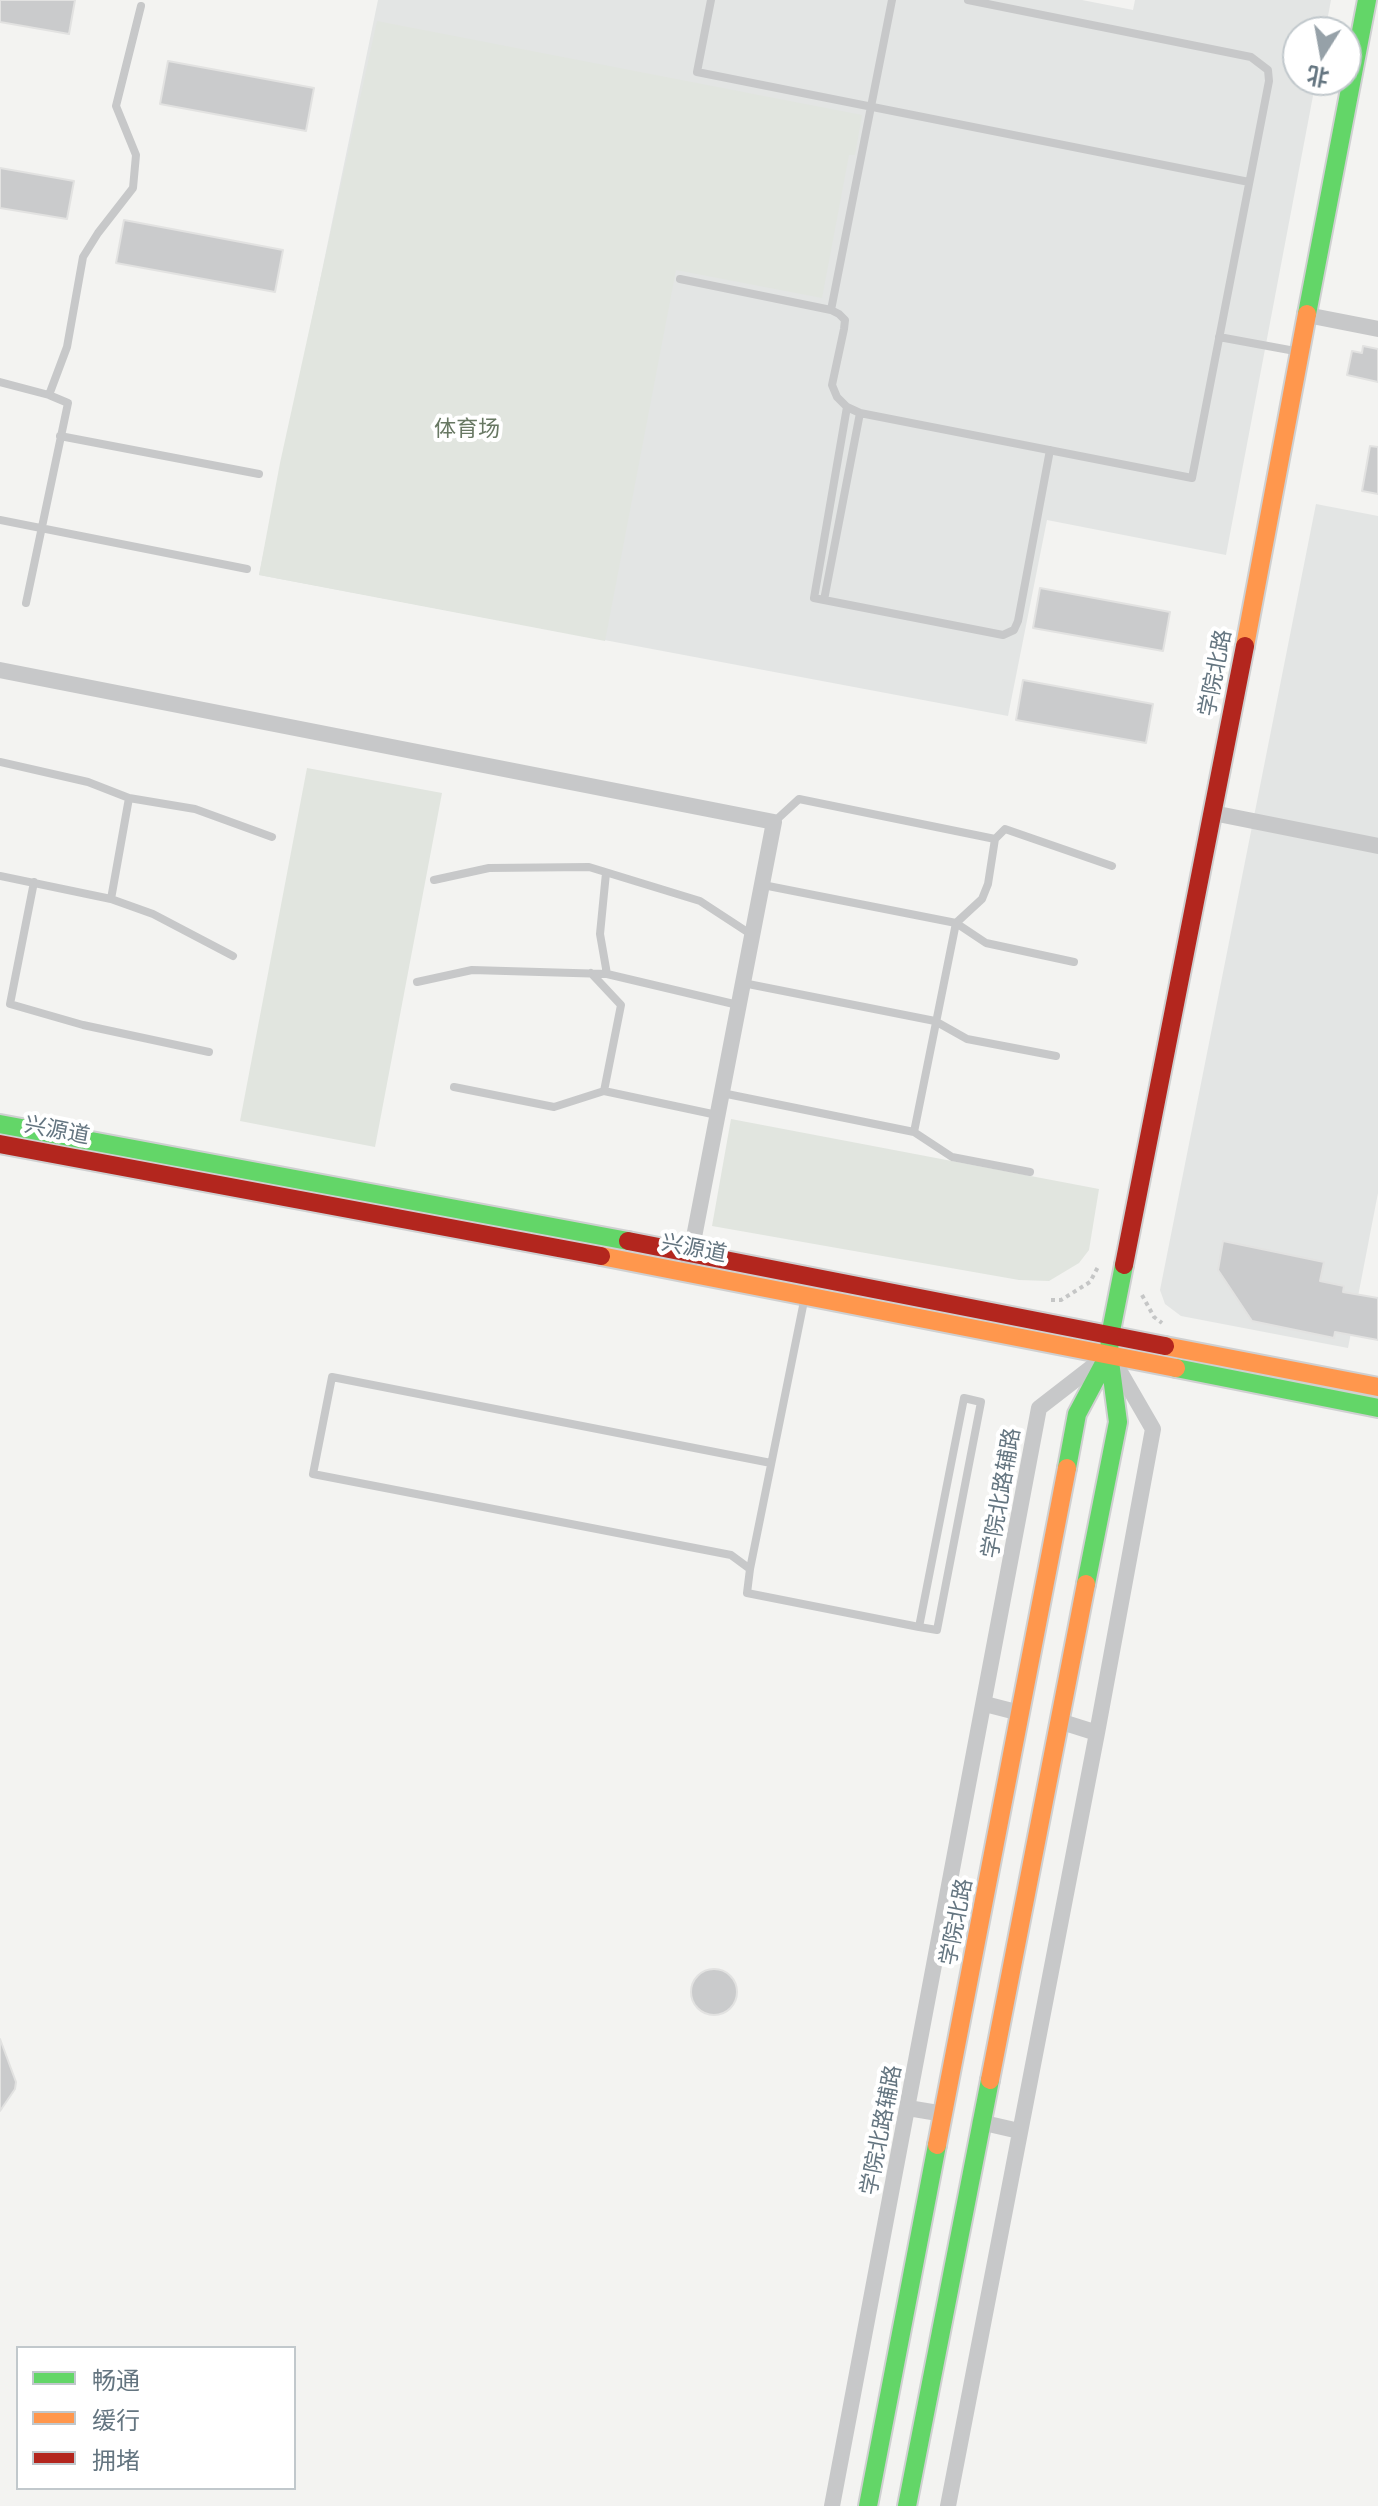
<!DOCTYPE html>
<html>
<head>
<meta charset="utf-8">
<style>
	body { margin:0 }
	#map { position:relative; width:1378px; height:2506px; overflow:hidden; background:#f3f3f1; font-family:Barlow,"Noto Sans SC",sans-serif }
	canvas { display:block }
	.legend { position:absolute; left:16px; top:2346px; width:280px; height:144px; box-sizing:border-box; background:#fff; border:2px solid #c1c8cc; margin:0; padding:10px 14px; list-style:none; font-size:24px; color:#647580 }
	.legend li { display:flex; align-items:center; gap:16px; height:40px }
	.legend b { width:40px; border:2px solid #c1c8cc }
	.north { position:absolute; left:1282px; top:16px; width:80px; height:80px; box-sizing:border-box; background:#fff; border:2px solid #c1c8cc; border-radius:50%; rotate:191deg; font-size:22px; font-weight:700; line-height:32px; text-align:center; color:#647580 }
	.north::after { content:''; display:block; margin:auto; width:28px; height:36px; background:#96a1a8; clip-path:polygon(50% 0,100% 100%,50% 72%,0 100%) }
</style>
</head>
<body>
<div id="map">
<canvas width="1378" height="2506"></canvas>
<ul class="legend">
<li><b style="height:10px;background:#63d668"></b>畅通</li>
<li><b style="height:10px;background:#ff974d"></b>缓行</li>
<li><b style="height:10px;background:#b3261e"></b>拥堵</li>
</ul>
<div class="north">北</div>
</div>
<script>
const c = document.querySelector('canvas').getContext('2d');
c.lineJoin = 'round';
function fill(path, color) { c.fillStyle = color; c.fill(path, 'evenodd'); }
const shape = rows => new Path2D(rows.map(r => 'M' + r).join(''));
function stroke(path, color, width, dash) { c.strokeStyle = color; c.lineWidth = width; c.lineCap = dash ? 'butt' : 'round'; c.setLineDash(dash || []); c.stroke(path); }
function label(font, color, halo, rows, align = 'center') {
  c.font = font + ' Barlow,"Noto Sans SC",sans-serif'; c.lineWidth = 8; c.setLineDash([]); c.textBaseline = 'middle'; c.strokeStyle = halo; c.fillStyle = color; for (const [text, x, y, turn = 0] of rows) {
    c.save(); c.translate(x, y); c.rotate((+turn || 0) * Math.PI / 180); c.textAlign = isNaN(turn) ? turn : align; if (halo) c.strokeText(text, 0, 0); c.fillText(text, 0, 0); c.restore();
  }
}
fill(shape([
	[378,0,1082,0,1133,10,1135,0,1331,0,1325,32,1298,32,1298,80,1316,80,1226,555,1047,520,1008,716,259,575],
	[1316,504,1378,516,1378,1193,1348,1348,1181,1316,1165,1304,1160,1290]
]), '#e3e5e4');
fill(shape([
	[377,21,862,115,855,155,849,155,822,298,676,270,605,641,259,575,280,463],
	[307,768,442,793,375,1147,240,1121],
	[731,1119,1099,1189,1089,1250,1079,1263,1049,1281,1019,1280,712,1226]
]), '#e1e5df');
const building = shape([
	[0,0,75,0,69,34,0,22,0,0],
	[168,61,314,88,306,131,160,104,168,61],
	[0,168,74,181,67,219,0,208,0,168],
	[124,220,283,250,275,292,116,263,124,220],
	[1363,346,1378,349,1378,382,1347,375,1352,351,1362,353,1363,346],
	[1370,446,1378,447,1378,494,1362,491,1370,446],
	[1040,588,1170,612,1163,651,1033,628,1040,588],
	[1023,680,1153,704,1146,743,1016,720,1023,680],
	[1223,1241,1324,1262,1320,1281,1344,1286,1343,1292,1378,1298,1378,1340,1335,1332,1334,1338,1252,1321,1218,1270,1223,1241],
	'691 1992a23 23 0 1 1 46 0a23 23 0 1 1-46 0Z',
	[0,2039,16,2082,15,2089,0,2111,0,2039]
]);
fill(building, '#cacbcc');
stroke(building, '#e2e2e1', 2);
const fast = shape([
	[1307,314,1367,0],
	[0,1124,628,1241],
	[1176,1368,1378,1408],
	[1067,1468,1077,1414,1109,1354],
	[1086,1584,1118,1422,1109,1354,1110,1336,1124,1265],
	[868,2506,937,2145],
	[907,2506,990,2080]
]);
const slow = shape([
	[1245,646,1307,314],
	[601,1256,1176,1368],
	[1165,1346,1378,1387],
	[990,2080,1086,1584],
	[937,2145,1067,1468]
]);
const jam = shape([
	[0,1144,601,1256],
	[628,1241,1165,1346],
	[1124,1265,1245,646]
]);
stroke(fast, '#cfd0d1', 22);
stroke(slow, '#cfd0d1', 22);
stroke(jam, '#cfd0d1', 22);
stroke(shape([
	[1142,1295,1154,1317,1162,1323],
	[1051,1300,1061,1300,1090,1282,1099,1265]
]), '#c5c6c6', 4, [4, 4]);
stroke(shape([
	[711,0,697,72,1249,182],
	[680,279,831,310,839,314,845,320,844,329,832,385,837,397,847,407,860,413,1192,478,1269,81,1268,70,1251,57,968,0],
	[831,310,892,0],
	[1219,337,1295,351],
	[0,382,49,395],
	[860,413,824,600,1003,635,1014,630,1018,621,1050,450],
	[60,436,259,474],
	[0,520,247,569],
	[824,600,814,598,847,407],
	[26,603,68,403,49,395,67,347,83,257,98,233,133,188,136,155,116,106,141,6],
	[0,762,88,782,129,798,195,809,272,837],
	[774,822,799,799,995,839],
	[606,873,600,934,607,974],
	[0,876,111,899,153,914,233,956],
	[434,880,489,868,589,867,700,901,752,935],
	[34,882,10,1004,83,1025,209,1052],
	[763,885,956,923,986,943,1074,962],
	[111,899,129,798],
	[591,973,621,1005,604,1091],
	[417,982,472,970,607,974,738,1005],
	[743,983,935,1021,967,1039,1056,1056],
	[454,1087,554,1107,604,1091,717,1115],
	[722,1093,914,1132,952,1157,1030,1172],
	[914,1132,956,923,982,899,988,884,995,839,1005,829,1112,866],
	[771,1463,332,1377,313,1474,731,1555,750,1569,747,1593,919,1627,937,1630,981,1402,964,1398,919,1627],
	[750,1569,805,1296]
]), '#c7c8c9', 8);
stroke(shape([
	[1307,315,1378,329],
	[0,670,774,822,689,1263],
	[1213,813,1378,846],
	[985,1704,1020,1713],
	[1059,1721,1097,1733],
	[908,2108,944,2114],
	[980,2122,1019,2131],
	[832,2506,1039,1408,1101,1360],
	[948,2506,1097,1733,1153,1429,1116,1365]
]), '#c7c8c9', 16);
stroke(fast, '#63d668', 18);
stroke(slow, '#ff974d', 18);
stroke(jam, '#b3261e', 18);
label('22px', '#687863', '#fff', [
	["体育场",467,429]
]);
label('22px', '#647580', '#fff', [
	["学院北路",1215,673,-79],
	["兴源道",57,1130,11],
	["兴源道",694,1248,11],
	["学院北路辅路",1001,1493,-80],
	["学院北路",956,1922,-79],
	["学院北路辅路",881,2130,-79]
]);
</script>
</body>
</html>
